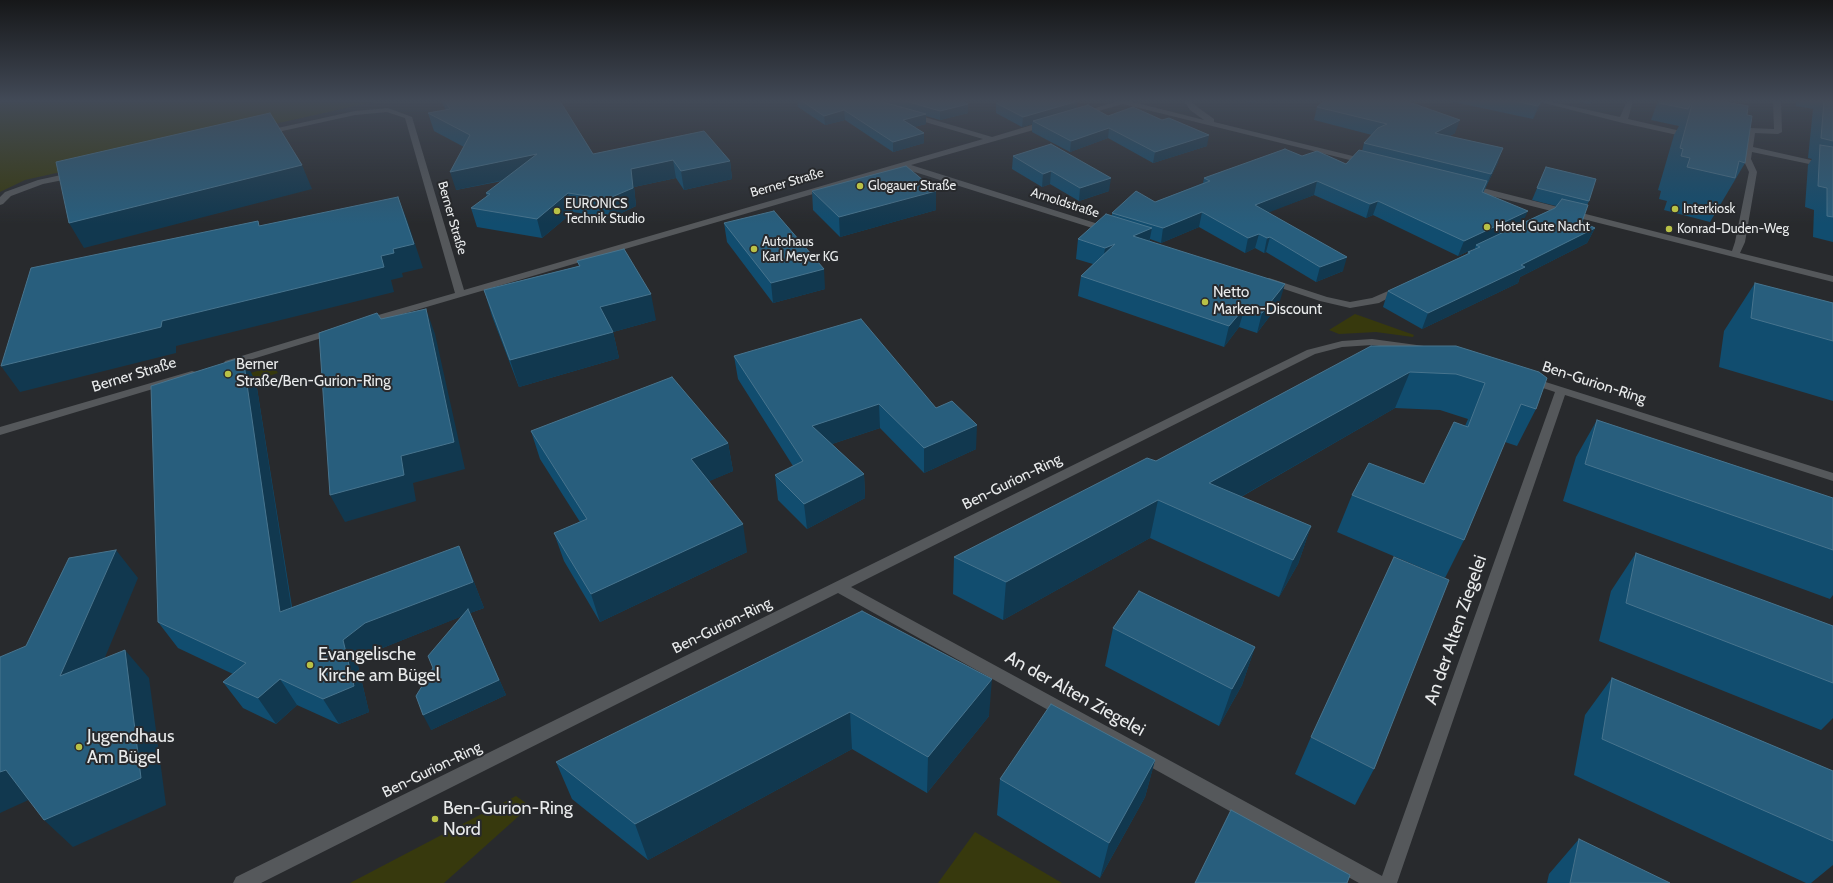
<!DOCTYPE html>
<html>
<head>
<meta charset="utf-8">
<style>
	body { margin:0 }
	canvas { display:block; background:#282a2d }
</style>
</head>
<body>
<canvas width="1833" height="883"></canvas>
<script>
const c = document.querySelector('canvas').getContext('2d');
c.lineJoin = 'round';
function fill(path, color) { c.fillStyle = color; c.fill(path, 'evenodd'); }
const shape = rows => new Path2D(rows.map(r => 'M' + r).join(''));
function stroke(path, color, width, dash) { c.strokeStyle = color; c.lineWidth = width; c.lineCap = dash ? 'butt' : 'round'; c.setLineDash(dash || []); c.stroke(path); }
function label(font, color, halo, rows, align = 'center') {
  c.font = font + ' Cabin,sans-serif'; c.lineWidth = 4; c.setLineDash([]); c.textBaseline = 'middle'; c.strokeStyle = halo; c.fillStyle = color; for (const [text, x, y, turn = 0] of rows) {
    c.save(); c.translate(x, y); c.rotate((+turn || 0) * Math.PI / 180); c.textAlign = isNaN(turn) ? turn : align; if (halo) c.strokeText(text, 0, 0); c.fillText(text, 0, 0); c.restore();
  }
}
fill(shape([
	[0,101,377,101,25,180,0,192],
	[1355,314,1414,335,1413,337,1376,332,1339,334,1329,330],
	[273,366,278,373,208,396,206,387],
	[516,796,530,806,444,883,350,883],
	[975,832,1062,883,938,883]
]), '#37390d');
fill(shape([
	[1117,101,1129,101,1204,120,1190,110,1184,101,1191,101,1196,106,1214,119,1214,122,1369,160,1370,162,1366,164,1123,104,1081,116,1077,114,1117,101],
	[1536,101,1548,101,1620,117,1627,101,1633,101,1628,119,1694,134,1695,136,1691,138,1623,123,1536,101],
	[1773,101,1781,101,1782,132,1778,134,1755,133,1753,147,1833,165,1833,169,1752,152,1751,159,1757,172,1745,242,1740,253,1833,276,1833,282,1464,189,1463,187,1467,184,1732,251,1735,242,1749,172,1743,159,1745,150,1728,145,1732,143,1745,146,1749,128,1774,129,1773,101],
	[388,108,412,117,464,290,983,139,908,117,907,115,911,113,992,137,1045,121,1051,121,1051,125,911,165,1111,228,1113,230,1111,232,1105,232,902,168,365,325,360,322,361,320,455,293,405,118,387,112,355,115,264,135,260,133,264,131,355,111,388,108],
	[75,172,78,173,78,177,43,184,11,196,3,204,0,205,0,197,5,192,38,180,75,172],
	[1269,278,1327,297,1350,302,1372,298,1402,285,1407,288,1379,303,1350,308,1320,301,1266,283,1264,281,1266,279,1269,278],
	[334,328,339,331,338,333,233,365,225,365,224,363,225,361,334,328],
	[1372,339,1424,346,1429,349,1424,352,1372,345,1342,347,1315,354,851,587,1382,876,1555,392,1525,382,1523,380,1525,378,1533,378,1833,473,1833,481,1565,395,1397,883,1359,883,838,593,261,883,233,883,236,877,1307,350,1342,341,1372,339],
	[192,371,196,372,198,374,196,376,0,435,0,427,192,371]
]), '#55585b');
fill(shape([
	[441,101,560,101,593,154,730,161,732,179,684,190,676,178,634,187,636,206,611,218,573,212,542,238,477,227,471,208,487,197,486,193,502,181,456,190,464,147,434,131,428,113,446,110],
	[797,101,963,101,968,104,968,113,940,120,926,116,926,124,914,127,924,133,924,143,893,152,845,120,825,125,798,107],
	[1244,101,1256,101,1253,103],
	[1449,101,1542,101,1533,119],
	[1576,101,1592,101,1590,104],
	[1658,101,1721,101,1747,115,1745,163,1710,222,1664,210,1667,201,1659,199,1661,191,1658,190,1674,135,1679,126,1651,120],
	[1796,101,1833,101,1833,242,1813,237,1814,210,1805,207,1808,165,1812,159,1808,158,1813,109,1796,106],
	[996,103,1078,108,1108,116,1207,146,1153,163,1108,138,1070,152,1032,132,1032,124,1022,127,996,113],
	[1317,107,1455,133,1450,136,1498,162,1483,193,1522,223,1555,208,1556,206,1532,200,1546,167,1589,201,1587,205,1582,222,1595,228,1587,243,1520,277,1518,283,1422,329,1383,307,1388,291,1467,254,1468,252,1474,250,1475,248,1458,256,1373,215,1366,218,1314,195,1268,212,1343,271,1316,282,1266,252,1264,253,1255,248,1245,253,1199,227,1161,243,1150,239,1150,241,1279,304,1257,333,1239,327,1224,347,1078,296,1081,276,1093,264,1076,259,1078,239,1112,216,1112,213,1155,202,1203,183,1204,178,1302,156,1346,164,1362,151,1364,143,1372,135,1314,120],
	[1013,156,1109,191,1079,201,1050,184,1042,187,1012,169],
	[812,191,936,210,840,237,813,210],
	[724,223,825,289,773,303,727,242],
	[577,261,656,320,613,332,619,358,519,387,492,316,484,290,579,266],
	[1755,283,1833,303,1833,401,1719,367,1724,331],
	[1456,346,1536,409,1517,446,1505,442,1464,540,1445,578,1337,532,1352,495,1424,484,1465,426,1468,419,1440,410,1395,408,1241,497,1311,526,1298,564,1279,597,1150,538,1003,620,953,594,954,557,1156,461],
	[734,356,936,408,976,449,924,473,880,428,832,444,864,474,865,498,807,529,778,500,775,475,793,466,738,379],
	[256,382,292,607,470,572,484,608,470,613,506,695,431,730,433,668,462,616,380,649,358,666,369,712,339,724,297,705,276,724,243,708,223,682,233,674,178,648,158,622],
	[1597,420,1833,498,1833,595,1830,599,1563,501,1576,457],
	[531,431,728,443,733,471,709,481,747,552,600,622,564,561,554,533,580,522,540,459],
	[1636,553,1833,626,1833,718,1821,730,1599,641,1611,591],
	[862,611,989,716,927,793,852,749,648,860,572,799,556,762],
	[1113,628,1255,647,1242,685,1219,726,1105,666],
	[1612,678,1833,771,1833,865,1811,883,1806,883,1574,775,1585,715],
	[1311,737,1374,769,1355,805,1295,774],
	[1155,760,1145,797,1100,878,997,815,1000,779],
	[1579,839,1570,883,1547,883,1549,874]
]), '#114d6f');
fill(shape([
	[1078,101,1077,111,1033,121,1032,124,1022,127,1023,117],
	[1541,101,1542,101,1533,119,1538,106],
	[968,104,968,113,940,120,940,111],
	[844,110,845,120,825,125,824,116],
	[926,114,926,124,903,129,903,120],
	[1460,120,1455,133,1430,146,1435,133],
	[1109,128,1108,138,1070,152,1071,141],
	[924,133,924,143,893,152,893,142],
	[1209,135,1207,146,1153,163,1155,152],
	[1503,148,1498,162,1485,188,1491,174],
	[537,154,541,172,456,190,450,172],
	[673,160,676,178,634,187,636,206,611,218,607,199,631,169],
	[730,161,732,179,684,190,681,171],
	[302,165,312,189,84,248,69,223],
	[1051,171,1050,184,1042,187,1043,174],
	[1111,178,1109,191,1079,201,1080,188],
	[1317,181,1314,195,1252,219,1255,205],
	[936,191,936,210,840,237,839,217],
	[568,193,573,212,542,238,537,219],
	[398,197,407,220,423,268,402,273,403,277,391,280,394,292,176,346,176,353,20,392,1,366,162,321,381,256,393,249],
	[1378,201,1373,215,1366,218,1370,204],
	[1528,211,1521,226,1476,245,1475,248,1458,256,1464,241],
	[1202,212,1199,227,1161,243,1163,228],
	[1152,228,1148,248,1133,236],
	[1595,228,1587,243,1520,277,1518,283,1422,329,1428,313,1521,265],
	[1259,234,1255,248,1245,253,1248,238],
	[1270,237,1266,252,1264,253,1267,238],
	[1115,244,1102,268,1105,248],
	[1347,257,1343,271,1316,282,1320,267],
	[824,269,825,289,773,303,771,283],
	[1285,284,1279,304,1257,333,1262,313],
	[651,294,656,320,606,334,600,307],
	[1245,307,1239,327,1224,347,1229,326],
	[426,309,435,334,465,469,413,483,416,501,345,522,330,495,401,456],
	[613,332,619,358,519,387,510,360],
	[243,357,256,382,296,638,280,612],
	[1410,372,1395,408,1202,519,1209,483],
	[879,404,880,428,814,450,812,426],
	[977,425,976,449,924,473,924,448],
	[728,443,733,471,696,487,691,459],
	[864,474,865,498,807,529,804,504],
	[1158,500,1150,538,1003,620,1006,582],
	[743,524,747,552,600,622,591,594],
	[1311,526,1298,564,1279,597,1293,560],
	[459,546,470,572,484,608,470,613,506,695,431,730,423,715,470,613,380,649,358,666,369,712,339,724,323,699,343,640],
	[116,550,138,578,86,703,60,676],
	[1255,647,1242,685,1219,726,1232,689],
	[125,650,149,678,166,805,73,847,44,820],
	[280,679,297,705,276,724,258,698],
	[992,679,989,716,927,793,928,757],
	[850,712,852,749,648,860,635,824],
	[1155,760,1145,797,1100,878,1109,843],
	[6,770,35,797,0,813,0,772]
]), '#11384f');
const building = shape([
	[445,101,560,101,593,154,704,131,730,161,681,171,673,160,631,169,633,188,607,199,568,193,537,219,471,208,490,194,486,193,537,154,450,172,470,135,428,113,450,109,445,101],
	[802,101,879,101,926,114,903,120,924,133,893,142,844,110,824,116,802,101],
	[906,101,963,101,968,104,940,111,906,101],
	[1005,101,1078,101,1023,117,996,103,1005,101],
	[1324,101,1406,101,1460,120,1435,133,1503,148,1491,174,1364,143,1378,128,1387,124,1317,107,1324,101],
	[1514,101,1541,101,1538,106,1514,101],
	[1660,101,1692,101,1688,109,1659,103,1660,101],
	[1693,101,1721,101,1748,106,1747,115,1752,116,1745,163,1739,161,1735,178,1687,167,1690,158,1681,156,1683,149,1680,148,1693,101],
	[1824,101,1833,101,1833,141,1821,138,1824,101],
	[1088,105,1108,116,1133,107,1162,120,1169,118,1209,135,1155,152,1109,128,1071,141,1033,121,1088,105],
	[270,113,302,165,69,223,56,162,270,113],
	[1051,144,1111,178,1080,188,1051,171,1043,174,1013,156,1051,144],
	[1820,145,1833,147,1833,217,1827,216,1827,188,1818,186,1820,145],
	[1285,149,1302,156,1317,151,1346,164,1359,150,1487,181,1482,192,1528,211,1464,241,1378,201,1370,204,1317,181,1255,205,1347,257,1320,267,1270,237,1267,238,1259,234,1248,238,1202,212,1163,228,1112,213,1136,191,1155,202,1210,181,1204,178,1285,149],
	[906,166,936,191,839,217,812,191,906,166],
	[1546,167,1596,179,1589,201,1537,188,1546,167],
	[398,197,414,244,393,249,394,253,381,256,384,267,162,321,161,327,1,366,31,268,258,221,259,226,398,197],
	[1562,199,1588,205,1582,222,1595,228,1521,265,1525,267,1428,313,1388,291,1470,253,1468,252,1480,247,1476,245,1555,208,1562,199],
	[774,211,824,269,771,283,724,223,774,211],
	[1106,214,1152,228,1133,236,1285,284,1262,313,1245,307,1229,326,1081,276,1115,244,1105,248,1078,239,1106,214],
	[624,249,651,294,600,307,613,332,510,360,484,290,580,266,577,261,624,249],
	[1755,283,1833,303,1833,341,1751,318,1755,283],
	[426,309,454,442,401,456,404,475,330,495,319,333,377,313,381,319,426,309],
	[861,319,936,408,952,401,977,425,924,448,879,404,812,426,864,474,804,504,775,475,803,461,734,356,861,319],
	[1371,346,1456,346,1539,372,1547,378,1536,409,1521,404,1464,540,1352,495,1369,463,1424,484,1454,422,1468,427,1485,383,1456,374,1410,372,1209,483,1311,526,1293,560,1158,500,1006,582,954,557,1147,458,1156,461,1371,346],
	[243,357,280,612,459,546,473,582,365,623,343,640,354,686,323,699,280,679,258,698,223,682,246,663,158,622,151,386,243,357],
	[672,377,728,443,691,459,743,524,591,594,554,533,587,519,531,431,672,377],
	[1597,420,1833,498,1833,550,1585,464,1597,420],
	[116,550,60,676,125,650,141,778,44,820,6,770,0,772,0,657,26,646,69,558,116,550],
	[1636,553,1833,626,1833,683,1626,603,1636,553],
	[1394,557,1449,580,1374,769,1311,737,1394,557],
	[1139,591,1255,647,1232,689,1113,628,1139,591],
	[468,609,499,680,423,715,416,696,433,668,428,656,468,609],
	[862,611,992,679,928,757,850,712,635,824,556,762,862,611],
	[1612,678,1833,771,1833,841,1602,739,1612,678],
	[1051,704,1155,760,1109,843,1000,779,1051,704],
	[1231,810,1350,875,1347,883,1195,883,1231,810],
	[1579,839,1670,883,1570,883,1579,839]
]);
fill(building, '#285e7d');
stroke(building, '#47748e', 1);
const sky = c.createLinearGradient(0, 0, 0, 224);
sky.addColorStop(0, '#161719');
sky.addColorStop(0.45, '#424a57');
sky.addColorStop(1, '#424a5700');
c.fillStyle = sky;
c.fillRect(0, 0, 1833, 224);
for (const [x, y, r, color] of [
	[860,186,4,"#b9c146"],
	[1675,209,4,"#b9c146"],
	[557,211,4,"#b9c146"],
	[1487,227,4,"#b9c146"],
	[1669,229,4,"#b9c146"],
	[754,249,4,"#b9c146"],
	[1205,302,4,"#b9c146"],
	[228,374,4,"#b9c146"],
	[310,665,4,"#b9c146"],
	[79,747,4,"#b9c146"],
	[435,819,4,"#b9c146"]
]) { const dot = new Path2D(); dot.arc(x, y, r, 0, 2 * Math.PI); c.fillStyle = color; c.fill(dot); stroke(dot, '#282a2d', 1.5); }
label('13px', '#e9ebec', '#282a2d', [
	["Berner Straße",787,183,-16],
	["Arnoldstraße",1065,203,18],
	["Berner Straße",452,218,74]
]);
label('13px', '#e9ebec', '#282a2d', [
	["Glogauer Straße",868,186],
	["EURONICS",565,204],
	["Technik Studio",565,219],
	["Interkiosk",1683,209],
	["Hotel Gute Nacht",1495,227],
	["Konrad-Duden-Weg",1677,229],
	["Autohaus",762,242],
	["Karl Meyer KG",762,257]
], 'left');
label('15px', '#e9ebec', '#282a2d', [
	["Netto",1213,293],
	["Marken-Discount",1213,310],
	["Berner",236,365],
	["Straße/Ben-Gurion-Ring",236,382]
], 'left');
label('15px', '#e9ebec', '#282a2d', [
	["Berner Straße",134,375,-17],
	["Ben-Gurion-Ring",1594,383,18],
	["Ben-Gurion-Ring",1012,482,-26],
	["Ben-Gurion-Ring",722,626,-26],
	["Ben-Gurion-Ring",432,770,-26]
]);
label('18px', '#e9ebec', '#282a2d', [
	["An der Alten Ziegelei",1456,630,-71],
	["An der Alten Ziegelei",1075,694,29]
]);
label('18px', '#e9ebec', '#282a2d', [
	["Evangelische",318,655],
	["Kirche am Bügel",318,676],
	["Jugendhaus",87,737],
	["Am Bügel",87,758],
	["Ben-Gurion-Ring",443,809],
	["Nord",443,830]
], 'left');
</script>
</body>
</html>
